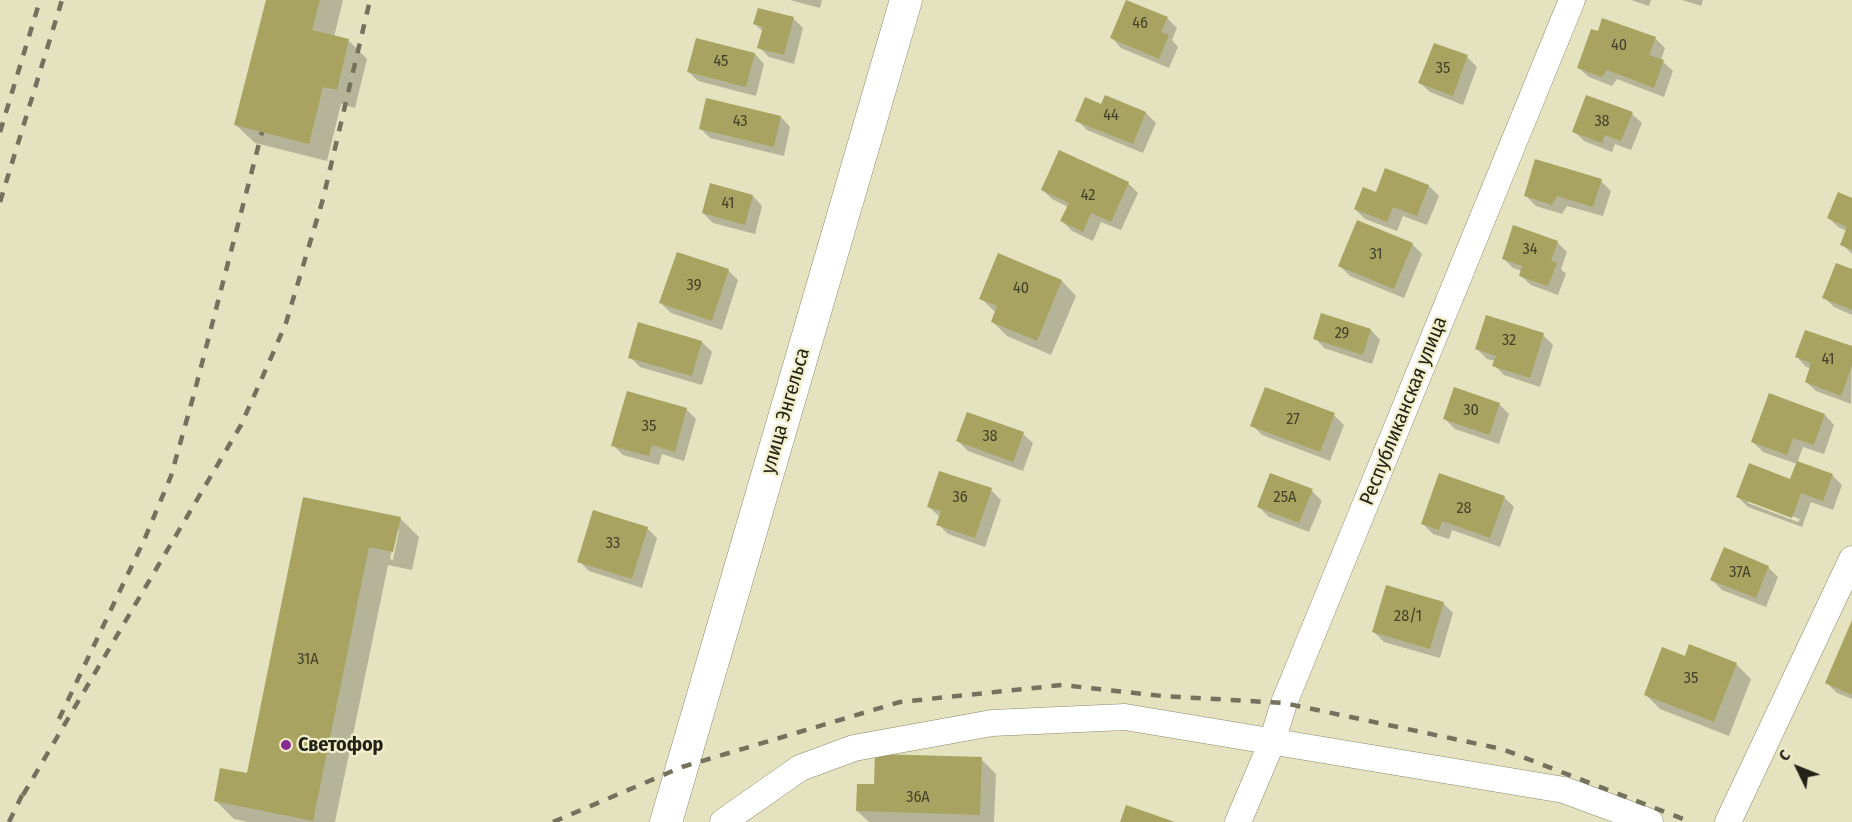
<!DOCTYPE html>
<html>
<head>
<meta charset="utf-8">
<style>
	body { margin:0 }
	#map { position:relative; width:1852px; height:822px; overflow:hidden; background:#e4e2bf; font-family:"Fira Sans Condensed",sans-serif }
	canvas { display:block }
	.north { position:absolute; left:1768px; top:738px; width:60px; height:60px; -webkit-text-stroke:4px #f1efcc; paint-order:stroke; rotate:313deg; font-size:16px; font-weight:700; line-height:24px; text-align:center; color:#232216 }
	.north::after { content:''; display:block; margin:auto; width:21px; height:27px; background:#232216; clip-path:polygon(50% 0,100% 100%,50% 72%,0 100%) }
</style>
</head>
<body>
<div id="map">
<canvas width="1852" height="822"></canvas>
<div class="north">С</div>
</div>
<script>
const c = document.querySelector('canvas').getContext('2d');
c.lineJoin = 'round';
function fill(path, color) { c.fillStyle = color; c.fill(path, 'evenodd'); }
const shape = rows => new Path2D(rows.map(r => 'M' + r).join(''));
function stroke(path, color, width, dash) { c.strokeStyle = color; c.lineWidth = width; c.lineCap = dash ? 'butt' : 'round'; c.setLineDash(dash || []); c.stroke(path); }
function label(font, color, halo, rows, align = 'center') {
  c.font = font + ' "Fira Sans Condensed",sans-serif'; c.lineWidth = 4.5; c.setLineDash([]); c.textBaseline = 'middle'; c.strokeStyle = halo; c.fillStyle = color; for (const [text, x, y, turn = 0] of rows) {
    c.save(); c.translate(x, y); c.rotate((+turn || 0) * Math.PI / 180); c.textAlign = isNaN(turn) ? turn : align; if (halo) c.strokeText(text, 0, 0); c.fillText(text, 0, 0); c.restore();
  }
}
fill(shape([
	[267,0,343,0,334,37,349,41,367,59,355,108,341,104,327,161,255,143,236,125],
	[790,0,822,0,820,8],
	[1631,0,1651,0,1649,6],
	[1682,0,1703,0,1701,6],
	[793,18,803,28,794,64,769,57,759,47,763,32,755,24],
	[1167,18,1177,28,1172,40,1178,47,1169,68,1121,48,1112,38],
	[1655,38,1665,48,1661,60,1673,71,1664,97,1617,79,1612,86,1589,77,1579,68],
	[1435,45,1467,57,1477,67,1463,105,1430,92,1420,83],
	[755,54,764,64,756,96,698,81,688,71],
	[1106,97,1146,113,1156,123,1143,153,1087,130,1077,120,1102,106],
	[1632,114,1642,123,1631,150,1615,144,1612,152,1584,141,1574,131],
	[781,117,790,127,784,156,710,138,700,128],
	[1386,170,1429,186,1439,196,1427,225,1403,216,1397,231,1365,219,1355,209,1377,194],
	[1601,181,1611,191,1603,216,1567,206,1562,214,1536,206,1526,196],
	[1128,183,1138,193,1121,230,1101,222,1093,241,1072,231,1062,221,1068,207,1052,199,1042,189],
	[753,196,762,206,755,234,713,223,703,213],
	[1852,199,1852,254,1842,244,1847,231,1838,227,1828,217],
	[1557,242,1567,252,1561,269,1566,274,1558,295,1531,285,1521,276,1522,271,1513,268,1503,258],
	[1412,244,1422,254,1404,298,1350,276,1340,266],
	[999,255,1062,281,1076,296,1051,355,1007,336,993,322,996,313,981,298],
	[728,270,738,280,722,330,671,313,661,303],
	[1852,271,1852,315,1834,307,1824,297],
	[1371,330,1380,340,1372,364,1324,348,1315,338],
	[1543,335,1553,345,1540,387,1504,375,1494,365,1495,361,1487,359,1477,349],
	[702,342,712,352,702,385,640,367,630,357],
	[1852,348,1851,404,1816,391,1806,382,1811,368,1806,367,1797,357],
	[1499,404,1509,414,1499,444,1455,429,1445,419],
	[686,409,696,419,684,461,662,454,659,465,623,455,613,445],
	[1334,415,1344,425,1330,461,1262,435,1252,425],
	[1825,415,1834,425,1824,454,1803,447,1797,463,1832,475,1842,485,1833,510,1811,502,1802,527,1748,507,1738,497,1791,481,1797,464,1763,452,1753,442],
	[1748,500,1800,519,1798,522,1748,503],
	[1023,434,1033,443,1023,471,968,451,958,441],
	[991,490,1001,500,985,547,948,534,938,524,940,517,929,507],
	[1312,491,1322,501,1309,532,1269,517,1259,507],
	[1504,497,1514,507,1500,547,1452,530,1449,539,1433,534,1423,524],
	[305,499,400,518,419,537,412,570,388,565,335,822,247,822,234,819,216,801,248,775],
	[396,530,399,530,393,560,390,559],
	[647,528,657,538,642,588,589,571,579,561],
	[1768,567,1778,577,1766,607,1722,590,1712,580],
	[1443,603,1453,613,1440,658,1384,642,1374,632],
	[1852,624,1852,699,1837,693,1827,683],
	[1736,664,1751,679,1729,736,1660,709,1646,695],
	[981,759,996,774,994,822,869,822,857,811,875,786]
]), '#0003');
fill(shape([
	[266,0,320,0,312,30,349,39,337,90,323,87,309,144,234,125],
	[1126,0,1168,17,1161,32,1169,35,1159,59,1110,38],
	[758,8,794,17,784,55,757,48,763,27,753,24],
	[1602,18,1656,37,1649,55,1664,60,1654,88,1607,70,1602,77,1577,68,1591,29,1598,31],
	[696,38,755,53,746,87,687,72],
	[1434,43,1468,55,1453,96,1418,83],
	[1105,95,1146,112,1133,144,1075,121,1085,97,1101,104],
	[1586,95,1633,112,1621,141,1605,135,1602,143,1572,132],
	[706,98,781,116,774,147,699,129],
	[1059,150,1129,182,1111,222,1091,213,1083,232,1060,221,1069,203,1041,190],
	[1535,159,1602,179,1593,207,1557,196,1552,205,1524,196],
	[1385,168,1429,185,1417,216,1393,207,1387,222,1354,209,1363,187,1376,192],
	[710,183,753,195,745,225,702,213],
	[1838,192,1852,198,1852,250,1840,245,1847,227,1827,218],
	[1357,220,1413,243,1394,289,1338,266],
	[1513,225,1558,241,1551,261,1557,263,1548,286,1519,276,1522,266,1502,259],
	[677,252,729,269,712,321,659,303],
	[998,253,1062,280,1037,341,991,322,997,306,979,299],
	[1836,263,1852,269,1852,310,1822,298],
	[1321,313,1371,329,1363,355,1313,339],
	[1486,315,1544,333,1530,378,1492,366,1496,356,1475,349],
	[638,322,702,341,692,376,628,358],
	[1805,330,1852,346,1852,366,1841,396,1805,382,1811,363,1795,357],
	[1265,387,1335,413,1320,452,1250,426],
	[1454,387,1500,403,1489,435,1443,419],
	[627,391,687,408,675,452,652,445,649,456,611,446],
	[1769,393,1825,414,1814,445,1793,438,1787,455,1751,442],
	[967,412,1024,432,1013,462,956,441],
	[1797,461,1833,474,1823,501,1801,493,1792,518,1736,497,1749,463,1790,479],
	[939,471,992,488,975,538,936,525,941,511,927,507],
	[1270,473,1313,489,1299,523,1257,507],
	[1439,473,1505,496,1490,538,1442,521,1439,530,1421,524],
	[303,497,401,517,393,552,369,547,313,821,214,801,220,768,247,773],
	[593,510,648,527,632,579,577,562],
	[1724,547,1769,566,1756,598,1710,580],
	[1386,585,1444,602,1430,649,1372,632],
	[1852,620,1852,695,1825,683],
	[1689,644,1737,663,1714,722,1644,695,1662,647,1685,656],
	[875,754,982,757,980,815,856,811,857,784,874,784],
	[1126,805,1175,822,1120,822]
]), '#a9a361');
const minor = shape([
	[723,822,800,768,854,748,992,723,1125,717,1564,790,1650,822],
	[1238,822,1272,742,1284,703,1572,0],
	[1728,822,1852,559]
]);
const tertiary = shape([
	[666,822,906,0]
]);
stroke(minor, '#8b8868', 27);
stroke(tertiary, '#8b8868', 33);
stroke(minor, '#fff', 26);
stroke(tertiary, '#fff', 32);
stroke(shape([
	[0,132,40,0],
	[0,202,62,0],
	[59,719,145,538,171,476,194,394,262,132],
	[23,795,241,425,270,360,286,323,323,199,370,0],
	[9,822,26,787],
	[553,822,682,767,900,702,1062,685,1162,696,1284,703,1502,749,1691,822]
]), '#74725d', 4.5, [10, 10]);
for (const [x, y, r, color] of [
	[286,745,6,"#892a93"]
]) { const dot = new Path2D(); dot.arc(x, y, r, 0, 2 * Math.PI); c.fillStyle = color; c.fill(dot); stroke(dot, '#f1efcc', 2); }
label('16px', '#444229', null, [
	["46",1140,24],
	["40",1619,46],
	["45",721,62],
	["35",1443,69],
	["44",1111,116],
	["43",740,122],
	["38",1602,122],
	["42",1088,196],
	["41",728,204],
	["34",1530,250],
	["31",1376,255],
	["39",694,286],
	["40",1021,289],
	["29",1342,334],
	["32",1509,341],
	["41",1828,360],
	["30",1471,411],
	["27",1293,420],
	["35",649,427],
	["38",990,437],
	["36",960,498],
	["25А",1285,498],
	["28",1464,509],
	["33",613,544],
	["37А",1740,573],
	["28/1",1408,617],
	["31А",308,660],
	["35",1691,679],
	["36А",918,798]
]);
label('20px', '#232216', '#f1efcc', [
	["улица Энгельса",786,411,-74],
	["Республиканская улица",1404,411,-68]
]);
label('bold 20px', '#232216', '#f1efcc', [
	["Светофор",298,745]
], 'left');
</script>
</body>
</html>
